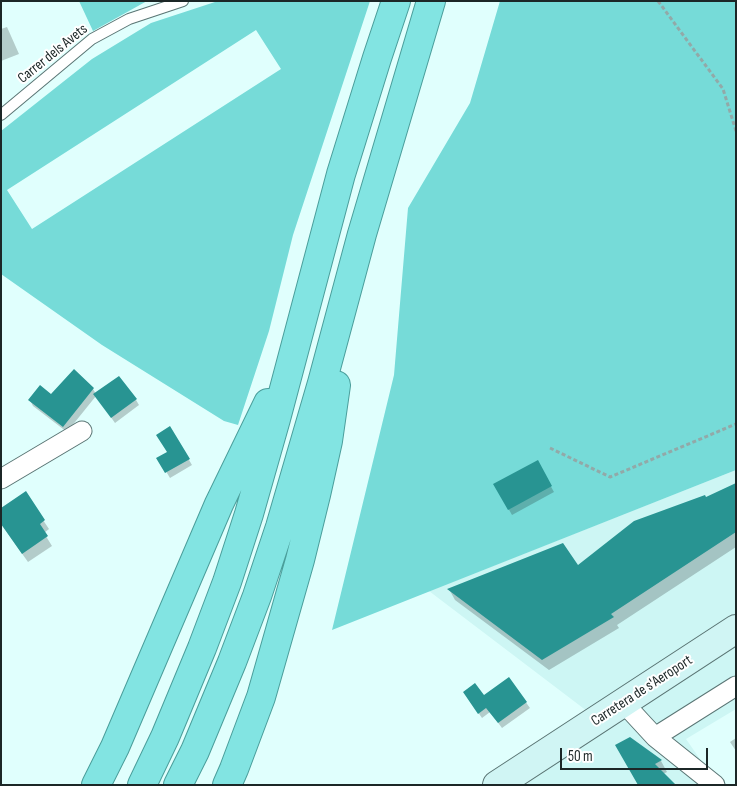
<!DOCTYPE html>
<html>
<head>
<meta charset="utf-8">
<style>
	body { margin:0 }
	#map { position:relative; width:737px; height:786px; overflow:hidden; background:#e0fffd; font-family:"Sofia Sans Condensed",sans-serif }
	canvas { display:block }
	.frame { position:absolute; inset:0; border:2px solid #1c2727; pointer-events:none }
	.scale { position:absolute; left:560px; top:748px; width:148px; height:22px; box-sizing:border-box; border:2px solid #1c2727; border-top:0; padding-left:6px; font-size:15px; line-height:18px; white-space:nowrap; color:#1c2727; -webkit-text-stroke:4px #fff; paint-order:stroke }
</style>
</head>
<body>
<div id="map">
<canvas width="737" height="786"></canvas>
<div class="frame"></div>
<div class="scale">50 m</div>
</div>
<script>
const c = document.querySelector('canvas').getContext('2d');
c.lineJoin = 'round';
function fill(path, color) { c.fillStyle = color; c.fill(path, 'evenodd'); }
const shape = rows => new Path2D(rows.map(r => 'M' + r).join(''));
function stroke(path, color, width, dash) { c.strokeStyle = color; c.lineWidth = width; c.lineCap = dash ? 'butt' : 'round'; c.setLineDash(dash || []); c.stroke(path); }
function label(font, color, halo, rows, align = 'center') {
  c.font = font + ' "Sofia Sans Condensed",sans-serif'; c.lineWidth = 4; c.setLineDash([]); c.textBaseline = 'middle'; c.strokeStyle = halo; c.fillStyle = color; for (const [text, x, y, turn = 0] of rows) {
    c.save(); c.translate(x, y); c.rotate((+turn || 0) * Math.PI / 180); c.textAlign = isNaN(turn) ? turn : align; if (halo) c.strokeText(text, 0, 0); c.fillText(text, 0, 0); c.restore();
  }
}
fill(shape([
	[736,470,736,709,686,739,718,785,525,785,608,727,429,591]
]), '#cdf6f4');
fill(shape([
	[79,1,147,1,93,31],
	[218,1,370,1,293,235,269,331,238,425,224,421,102,345,1,274,1,131,92,59,151,23],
	[256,30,281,69,32,229,7,190],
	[500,1,736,1,736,470,332,630,394,375,408,208,470,103]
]), '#76dbd8');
fill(shape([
	[7,27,19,54,1,61,1,29],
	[74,371,93,389,96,394,136,400,139,405,115,423,96,396,67,432,33,406,30,400,51,396],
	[170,428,192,465,170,478,158,458,168,452],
	[537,462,554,492,512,515,495,485],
	[736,484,736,547,617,625,619,628,549,670,455,600,449,589,578,566,706,498],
	[25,493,49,529,44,533,52,546,28,562,1,524],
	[509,679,530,708,502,728,490,712,482,718,468,698,484,697],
	[736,738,736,751,730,742],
	[630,739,661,761,667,772,663,774]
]), '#0003');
fill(shape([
	[74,369,94,388,63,427,28,400,40,385,51,394],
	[119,376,137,399,111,418,93,394],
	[170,426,190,459,165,473,156,458,167,452,156,435],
	[538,460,552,486,508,510,493,484],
	[736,483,736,532,611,614,614,617,542,660,447,589,563,543,578,565,634,521,705,495,706,497],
	[26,491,45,520,40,524,48,536,22,554,1,524,1,508],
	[509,677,527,702,498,723,486,708,478,714,463,692,475,683,484,695],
	[630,737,662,760,655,764,676,785,638,785,615,745]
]), '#289492');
const service = shape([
	[1,115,92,39,129,19,183,1]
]);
const minor = shape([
	[1,479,82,431],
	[622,704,631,711,655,737,715,785],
	[655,737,736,686]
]);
const secondary = shape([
	[497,785,736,629]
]);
const trunk = shape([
	[96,785,115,747,219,504,268,403],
	[142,785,165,737,202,648,227,582,249,514,276,419,341,174,377,58,396,1],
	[178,785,195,751,232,662,257,596,280,527,322,383,362,234,431,1],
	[227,785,234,769,261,697,300,560,316,495,328,441,336,385]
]);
stroke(service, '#5a7574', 12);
stroke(minor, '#5a7574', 21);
stroke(secondary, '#5a7574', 30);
stroke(trunk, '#4a9e9b', 30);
stroke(shape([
	[658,1,723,89,736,131],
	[550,448,610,477,736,424]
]), '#92a9a8', 3, [4, 2.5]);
stroke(service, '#fff', 10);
stroke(minor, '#fff', 19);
stroke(secondary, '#d0f5f4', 28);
stroke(trunk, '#82e4e2', 28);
label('15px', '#1c2727', '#fff', [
	["Carrer dels Avets",53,54,-39],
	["Carretera de s'Aeroport",642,691,-33]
]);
</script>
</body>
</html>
